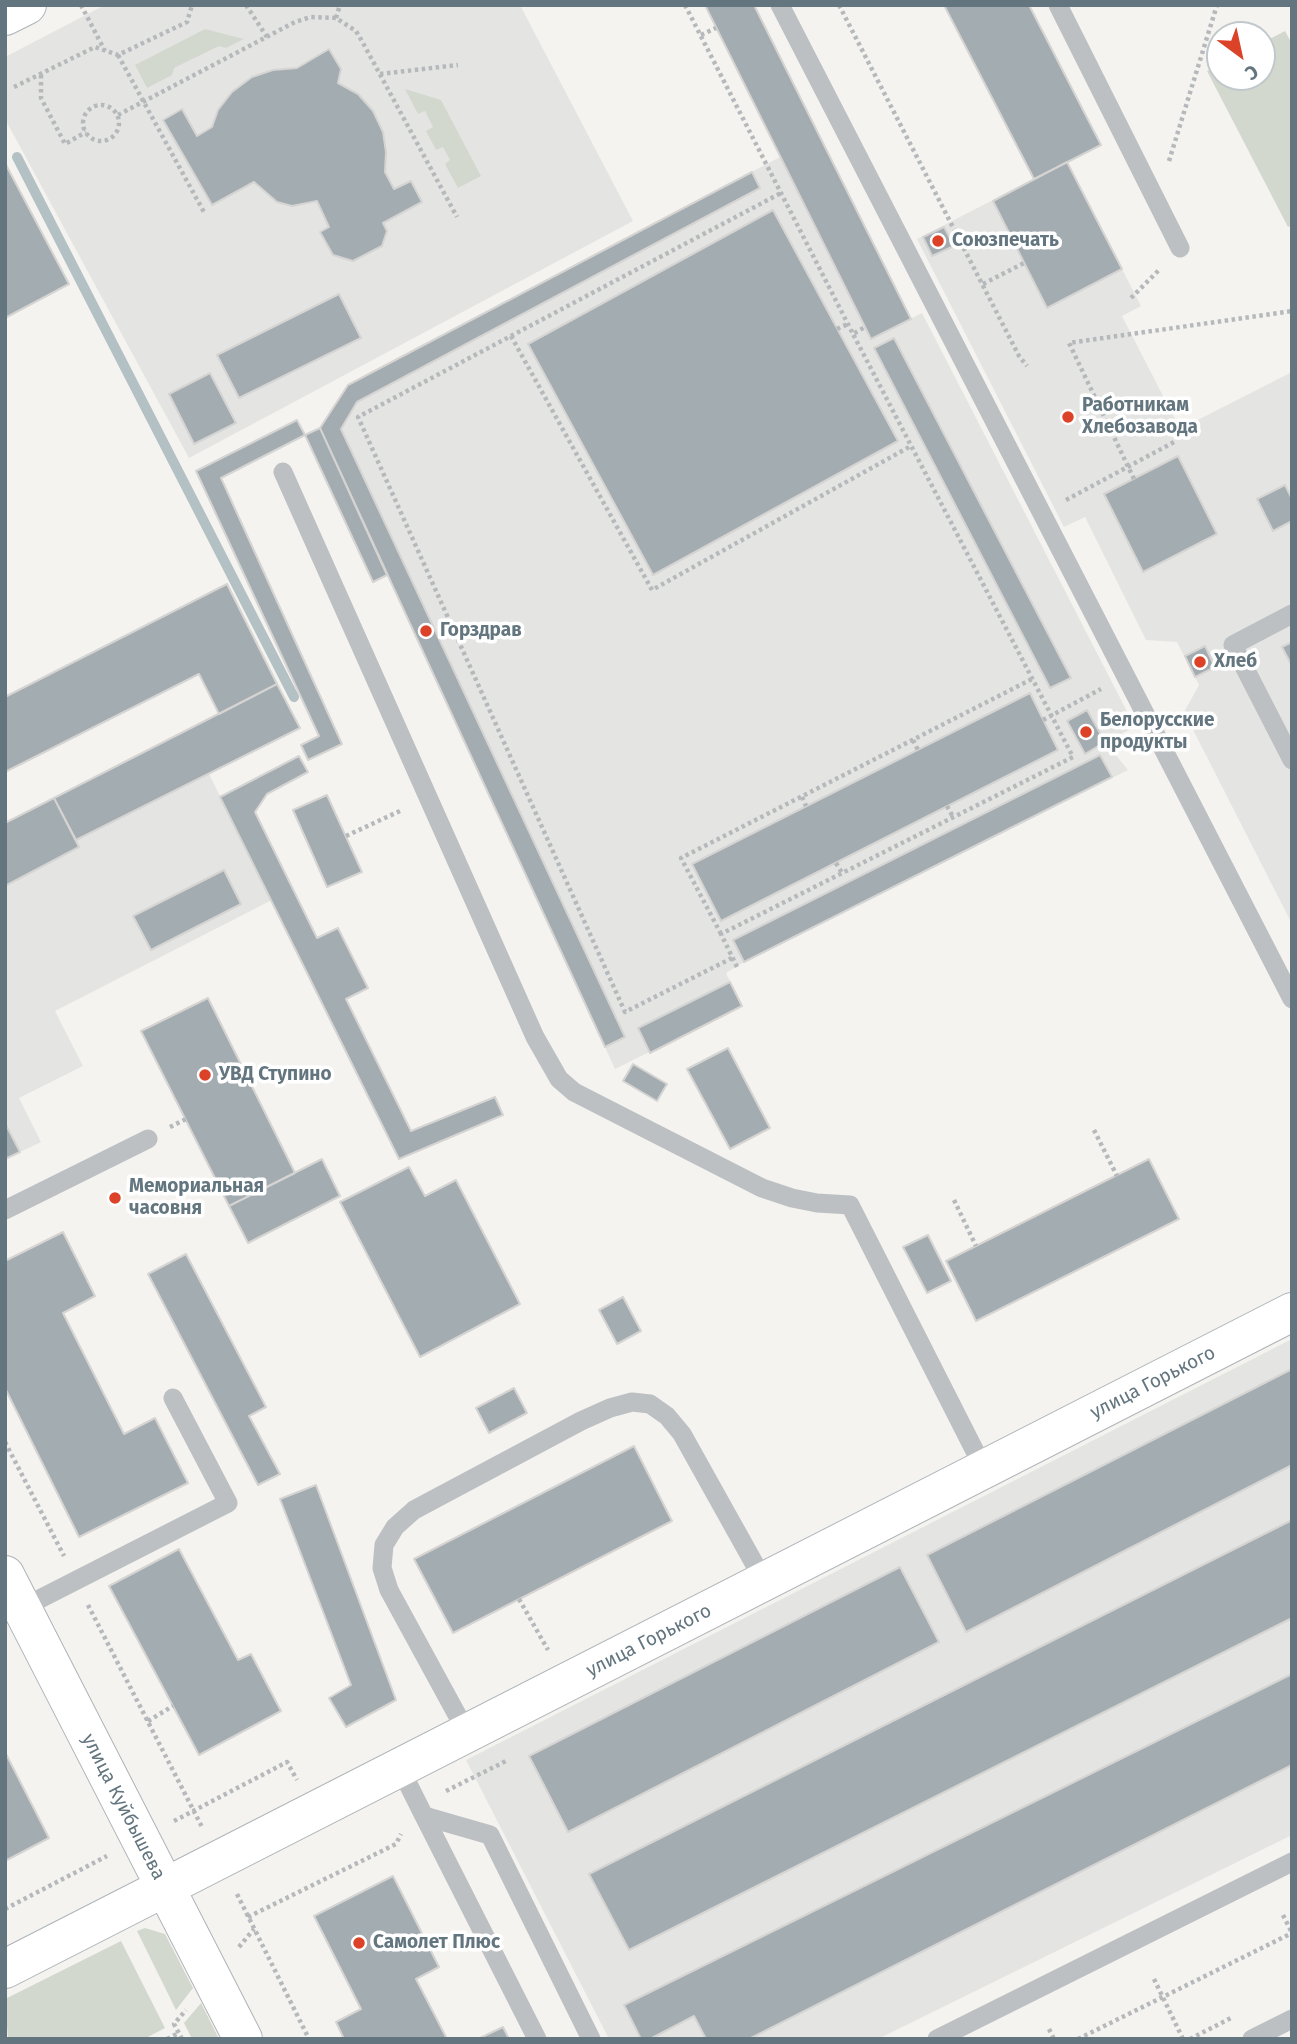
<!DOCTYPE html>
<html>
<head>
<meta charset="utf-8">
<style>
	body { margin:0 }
	#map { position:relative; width:1297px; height:2044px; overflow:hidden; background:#f4f3ef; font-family:"Fira Sans",sans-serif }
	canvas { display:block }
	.frame { position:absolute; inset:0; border:7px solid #63757f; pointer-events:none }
	.north { position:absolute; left:1206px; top:21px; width:70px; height:70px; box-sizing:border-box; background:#fff; border:2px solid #c1c8cc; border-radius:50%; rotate:147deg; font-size:19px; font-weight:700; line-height:28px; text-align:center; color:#63757f }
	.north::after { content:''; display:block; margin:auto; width:24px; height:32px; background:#dc4227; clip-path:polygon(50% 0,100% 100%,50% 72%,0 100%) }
</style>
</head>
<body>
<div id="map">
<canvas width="1297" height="2044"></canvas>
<div class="frame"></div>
<div class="north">С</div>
</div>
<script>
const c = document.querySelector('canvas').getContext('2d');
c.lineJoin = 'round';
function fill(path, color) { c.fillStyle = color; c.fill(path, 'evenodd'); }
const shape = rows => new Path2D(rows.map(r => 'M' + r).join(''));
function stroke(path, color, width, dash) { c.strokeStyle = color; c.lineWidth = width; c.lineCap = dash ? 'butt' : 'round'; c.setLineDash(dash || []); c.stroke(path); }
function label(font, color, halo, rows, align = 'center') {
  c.font = font + ' "Fira Sans",sans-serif'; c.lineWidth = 7; c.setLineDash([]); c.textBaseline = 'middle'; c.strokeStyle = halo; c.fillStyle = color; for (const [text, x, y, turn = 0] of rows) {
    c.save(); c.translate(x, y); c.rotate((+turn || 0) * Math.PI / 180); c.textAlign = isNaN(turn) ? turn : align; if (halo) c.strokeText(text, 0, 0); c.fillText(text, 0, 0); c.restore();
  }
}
fill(shape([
	[105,5,520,5,633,221,189,458,5,119,5,57],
	[780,157,871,339,922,313,1135,727,1105,742,1128,770,744,962,726,973,742,1006,615,1069,320,428,348,385],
	[1067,162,1141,306,1122,316,1180,429,1292,372,1292,924,1184,712,1199,685,1177,642,1146,640,1085,517,1064,527,917,239],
	[277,684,300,728,209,774,272,900,55,1011,83,1066,19,1098,41,1142,20,1152,5,1123,5,823],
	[1292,1339,1292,1835,878,2039,609,2039,466,1760]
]), '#e4e5e3');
fill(shape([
	[205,29,244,39,226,48,219,46,174,68,172,75,147,88,135,65],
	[1285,31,1292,44,1292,225,1288,227,1207,71,1220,65,1220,77,1262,77,1262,43],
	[405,89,441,100,481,176,458,188,445,164,450,160,443,147,436,150,426,131,433,127,425,111,418,114],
	[145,1928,165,1934,193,1988,176,2010,137,1931],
	[121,1941,165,2028,144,2039,8,2039,5,1999],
	[201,2003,219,2039,192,2039,184,2023]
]), '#d3d8cf');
stroke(shape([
	[17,157,294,697]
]), '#b3c1c4', 10);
const building = shape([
	[705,5,754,5,911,319,871,339,705,5],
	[944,5,1029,5,1101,145,1034,179,944,5],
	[329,49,341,69,338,83,358,94,373,111,383,132,386,152,385,172,394,189,411,181,422,202,383,223,387,231,382,246,353,261,333,255,320,232,329,227,317,201,292,206,277,202,254,182,212,205,163,120,182,109,197,136,212,127,218,110,232,92,252,77,273,70,297,68,329,49],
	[1067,162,1122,269,1047,308,993,201,1067,162],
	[5,163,69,284,5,318,5,163],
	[752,172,760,188,357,402,341,429,625,1037,605,1047,320,428,348,385,752,172],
	[773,210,898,441,653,575,528,344,773,210],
	[944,227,954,246,932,256,923,237,944,227],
	[339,294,361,338,239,398,217,355,339,294],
	[894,338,1071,678,1050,688,874,348,894,338],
	[210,373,236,423,194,444,169,394,210,373],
	[297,420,305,435,221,478,342,744,308,760,301,745,319,736,196,471,297,420],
	[320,428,387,575,373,582,305,435,320,428],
	[1178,456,1217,534,1143,572,1104,494,1178,456],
	[1285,485,1292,499,1292,521,1273,531,1257,499,1285,485],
	[227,584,277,684,219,714,199,674,5,772,5,697,227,584],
	[1292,642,1292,666,1282,647,1292,642],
	[1205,646,1215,667,1195,677,1185,656,1205,646],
	[277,684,300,728,76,840,54,798,277,684],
	[1030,693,1058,750,721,921,692,864,1030,693],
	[1087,710,1105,742,1085,754,1067,721,1087,710],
	[1100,755,1112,777,744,962,733,940,1100,755],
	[299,756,308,772,267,794,255,812,317,938,338,928,368,988,346,999,411,1131,495,1097,503,1115,399,1159,220,797,299,756],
	[327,795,362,872,327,887,293,810,327,795],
	[54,798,79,847,5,886,5,823,54,798],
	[224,870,241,904,151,950,133,916,224,870],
	[730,982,742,1006,650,1053,638,1028,730,982],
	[208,998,295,1173,229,1206,141,1031,208,998],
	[728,1048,770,1128,730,1149,687,1069,728,1048],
	[633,1064,667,1084,657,1101,623,1081,633,1064],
	[5,1123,20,1152,5,1159,5,1123],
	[322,1159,340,1196,248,1243,229,1206,322,1159],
	[1149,1159,1179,1219,976,1321,946,1261,1149,1159],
	[409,1167,425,1196,456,1180,520,1304,420,1357,340,1202,409,1167],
	[63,1232,95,1296,63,1313,124,1434,155,1418,188,1483,79,1537,5,1388,5,1261,63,1232],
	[928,1235,951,1281,927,1293,903,1247,928,1235],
	[186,1254,266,1407,249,1416,280,1474,258,1485,148,1274,186,1254],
	[623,1297,641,1331,617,1344,599,1310,623,1297],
	[1292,1369,1292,1465,966,1632,927,1555,1292,1369],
	[514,1388,527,1413,489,1433,476,1408,514,1388],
	[634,1446,672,1521,453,1633,414,1559,634,1446],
	[316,1485,396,1700,346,1727,329,1698,351,1685,280,1499,316,1485],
	[1292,1520,1292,1618,629,1950,589,1874,1292,1520],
	[179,1549,238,1660,251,1654,281,1711,199,1755,109,1586,179,1549],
	[900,1567,939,1642,568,1832,529,1756,900,1567],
	[1292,1674,1292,1765,749,2039,706,2039,694,2016,650,2039,641,2039,624,2005,1292,1674],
	[5,1752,49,1838,5,1861,5,1752],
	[393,1876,439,1967,416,1979,447,2039,344,2039,336,2022,361,2009,314,1916,393,1876],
	[503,2027,509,2039,478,2039,503,2027]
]);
fill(building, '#a3acb0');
stroke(building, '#d5d4d2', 2);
const secondary = shape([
	[5,16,27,5],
	[5,1575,243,2039],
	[5,1969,1292,1312]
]);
stroke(secondary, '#aeb4b8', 40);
stroke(shape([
	[81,5,105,51],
	[246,5,267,37],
	[685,5,853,334,865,327],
	[839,5,1019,356,1027,366],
	[336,18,340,5],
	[701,35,716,28],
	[118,55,205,214],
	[380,74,458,65],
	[41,75,41,98,65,144,86,132],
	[14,87,95,47,118,55,187,22,192,5],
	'83 123a18 18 0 1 1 36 0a18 18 0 1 1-36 0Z',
	[118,115,295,22,311,17,336,18,356,31,363,43,457,217],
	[1169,161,1217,5],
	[983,284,1024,263],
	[1131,298,1160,269],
	[837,329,848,324],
	[511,336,652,590,911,446],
	[1134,479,1069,343,1292,311],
	[1066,500,1176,441],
	[1043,720,1101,689],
	[913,740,918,750],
	[802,797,806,806],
	[947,806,953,817],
	[346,836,402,810],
	[836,863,842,873],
	[721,934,681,858,1032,679],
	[732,958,625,1012,358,417,781,193],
	[737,967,721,934,1073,757,853,334],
	[170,1127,186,1119],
	[1094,1130,1117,1176],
	[954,1200,976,1246],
	[5,1442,64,1556],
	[519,1599,548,1650],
	[88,1605,202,1827],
	[148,1721,173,1706],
	[446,1791,508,1760],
	[174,1821,287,1762,297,1780],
	[237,1894,309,2039],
	[5,1909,107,1856],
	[1283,1915,1292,1933],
	[248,1917,396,1844,401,1834],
	[239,1947,254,1929],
	[1154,1979,1183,2039],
	[1049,2029,1054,2039],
	[167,2039,179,2033],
	[182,2039,174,2024,186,2010],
	[1078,2039,1292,1933],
	[1190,2039,1231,2018]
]), '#b6b9bb', 4.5, [3.5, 3.5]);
stroke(shape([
	[780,5,1292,999],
	[1058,5,1180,248],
	[283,472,535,1037,559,1079,574,1092,762,1188,792,1198,817,1203,850,1205,984,1469],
	[1292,614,1233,645,1292,760],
	[5,1210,148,1139],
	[22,1608,228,1503,173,1398],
	[467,1733,389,1590,382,1568,384,1545,395,1527,414,1510,581,1421,610,1408,632,1402,650,1404,667,1416,682,1434,764,1581],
	[400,1768,424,1816,490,1835,591,2039],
	[424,1816,537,2039],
	[937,2039,1292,1862],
	[1252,2039,1292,2019]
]), '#bcc0c3', 19);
stroke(secondary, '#fff', 38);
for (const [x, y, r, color] of [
	[938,241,7,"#dc4227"],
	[1068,417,7,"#dc4227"],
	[426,631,7,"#dc4227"],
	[1200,662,7,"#dc4227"],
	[1086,732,7,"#dc4227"],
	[205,1075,7,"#dc4227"],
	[115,1198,7,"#dc4227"],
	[359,1943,7,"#dc4227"]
]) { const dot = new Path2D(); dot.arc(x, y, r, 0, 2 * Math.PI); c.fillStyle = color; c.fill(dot); stroke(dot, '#fff', 2.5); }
label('bold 19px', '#63757f', '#fff', [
	["Союзпечать",952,241],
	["Работникам",1082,406],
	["Хлебозавода",1082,428],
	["Горздрав",440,631],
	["Хлеб",1214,662],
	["Белорусские",1100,721],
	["продукты",1100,743],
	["УВД Ступино",219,1075],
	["Мемориальная",129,1187],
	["часовня",129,1209],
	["Самолет Плюс",373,1943]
], 'left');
label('19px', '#63757f', '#fff', [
	["улица Горького",1153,1383,-27],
	["улица Горького",649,1641,-27],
	["улица Куйбышева",123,1807,63]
]);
</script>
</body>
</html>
